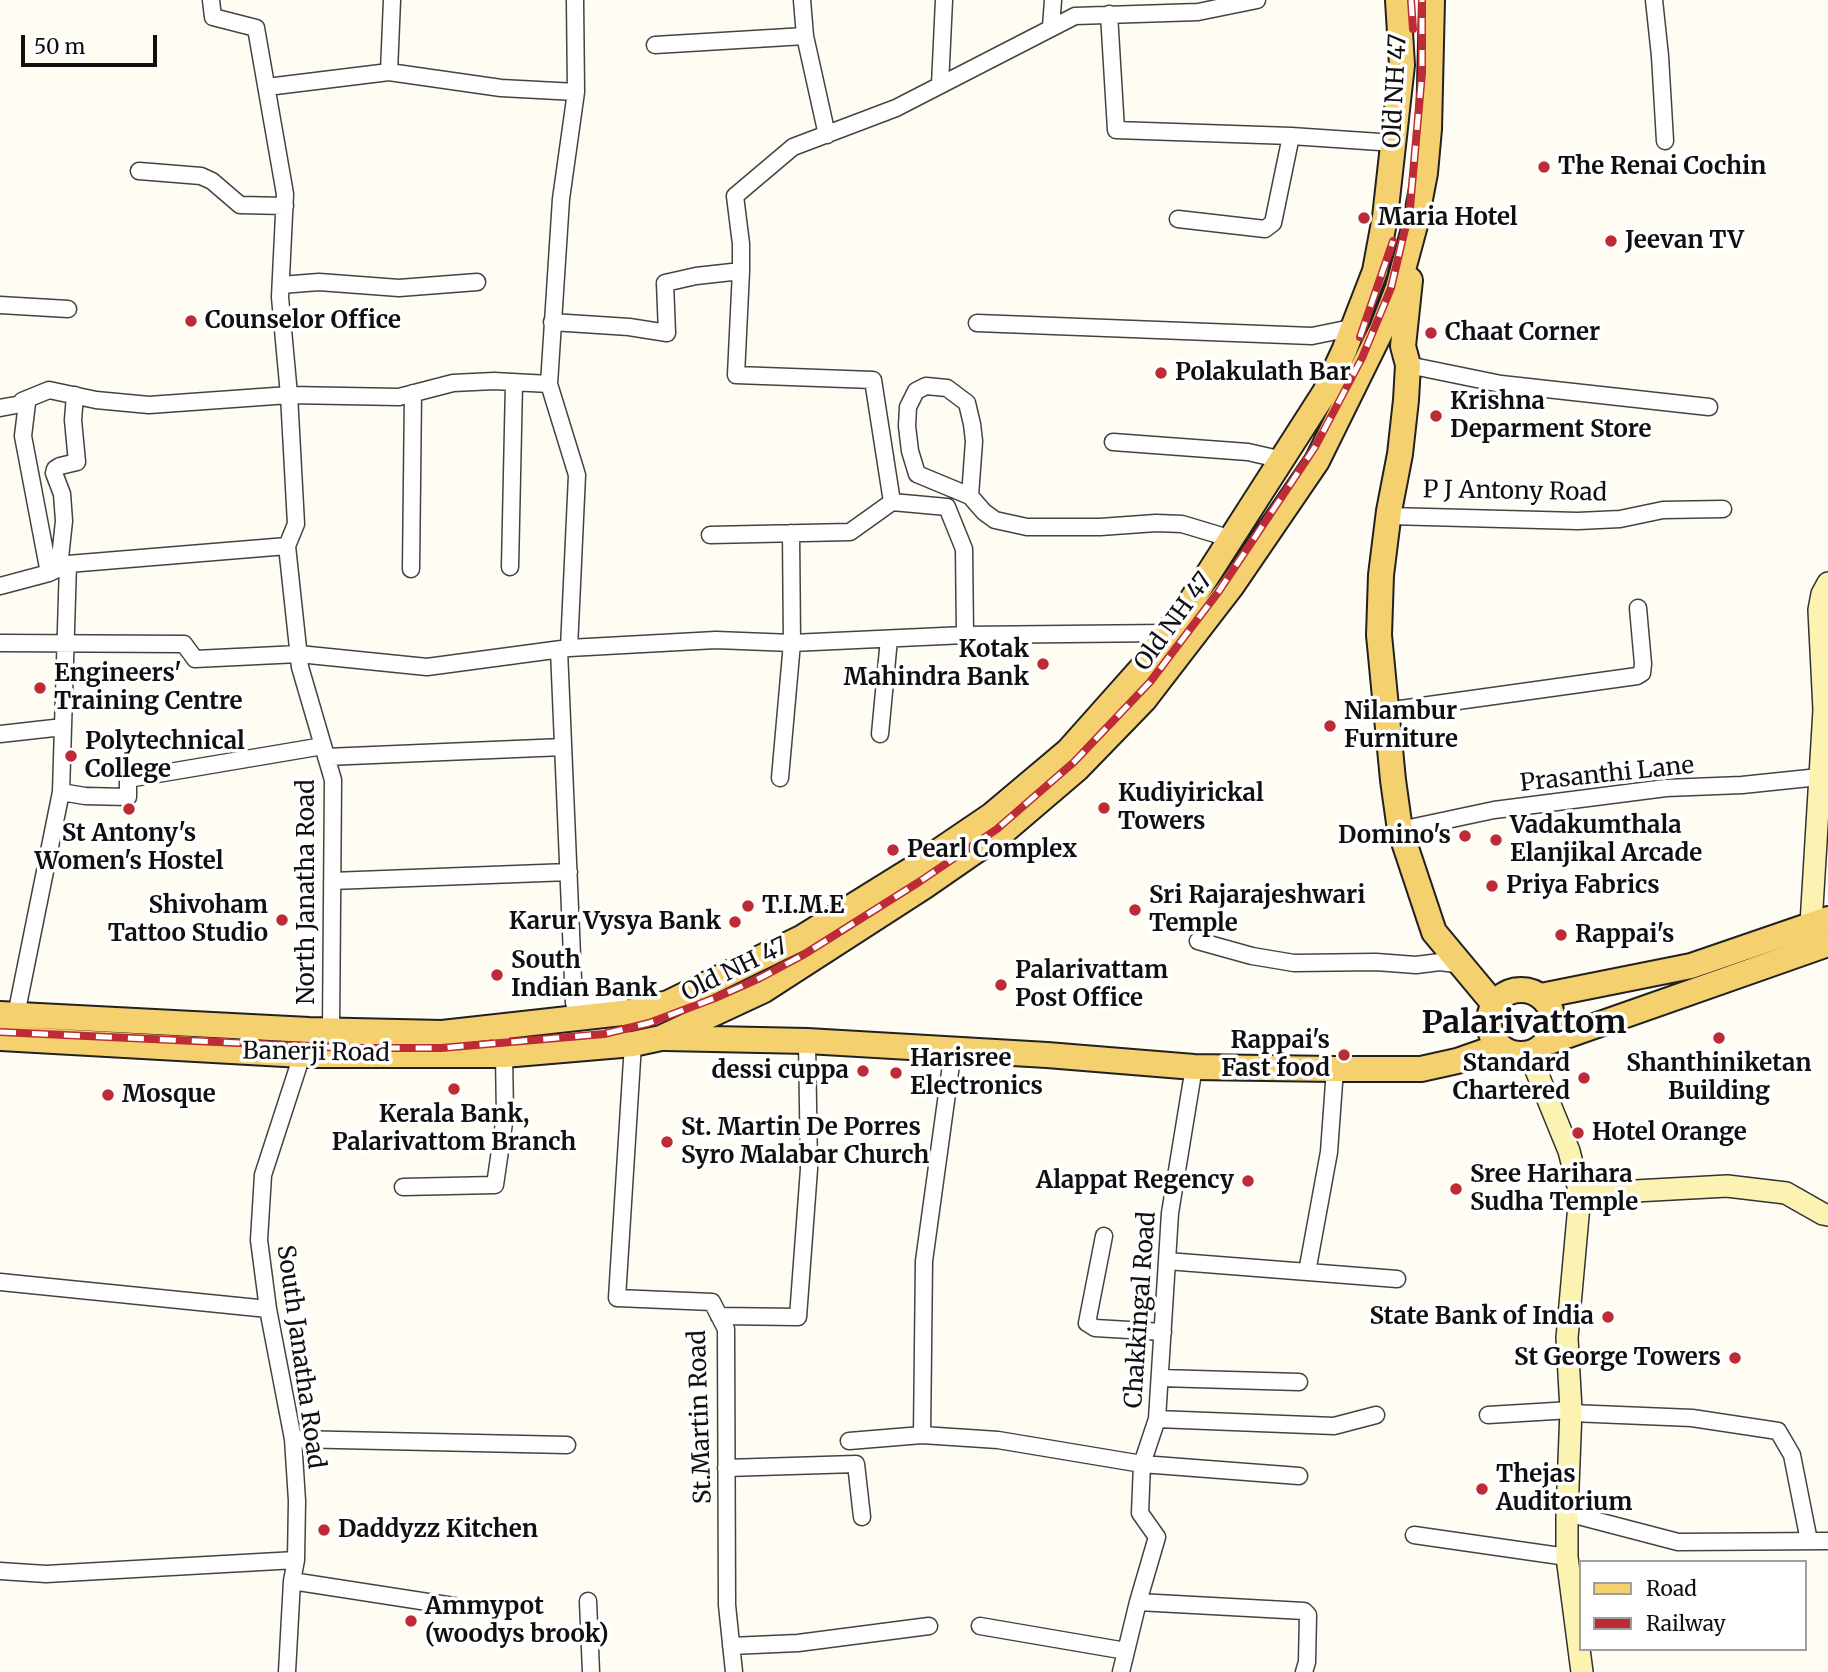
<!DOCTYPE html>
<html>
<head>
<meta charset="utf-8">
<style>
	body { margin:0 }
	#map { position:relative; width:1828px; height:1672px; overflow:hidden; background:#fffcf4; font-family:Merriweather,serif }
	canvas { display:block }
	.legend { position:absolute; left:1579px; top:1560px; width:228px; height:91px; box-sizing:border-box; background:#fff; border:2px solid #9f9f9f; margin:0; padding:9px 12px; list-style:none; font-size:21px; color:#101010 }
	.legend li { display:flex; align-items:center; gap:14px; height:35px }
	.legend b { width:35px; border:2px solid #9f9f9f }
	.scale { position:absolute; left:21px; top:35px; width:136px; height:32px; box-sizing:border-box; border:4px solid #101010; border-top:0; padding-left:9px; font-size:21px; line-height:24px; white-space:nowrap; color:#101010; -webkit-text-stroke:5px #fff; paint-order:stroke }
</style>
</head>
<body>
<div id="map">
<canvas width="1828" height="1672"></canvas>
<ul class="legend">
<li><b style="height:9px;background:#f4d06f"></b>Road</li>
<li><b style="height:9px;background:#bd2b36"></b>Railway</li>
</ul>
<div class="scale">50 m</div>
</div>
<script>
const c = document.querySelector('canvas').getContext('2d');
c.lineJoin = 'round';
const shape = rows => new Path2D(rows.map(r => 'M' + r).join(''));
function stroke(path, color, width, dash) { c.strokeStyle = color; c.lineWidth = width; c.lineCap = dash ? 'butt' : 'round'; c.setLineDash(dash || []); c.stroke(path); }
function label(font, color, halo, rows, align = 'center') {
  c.font = font + ' Merriweather,serif'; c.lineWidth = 7; c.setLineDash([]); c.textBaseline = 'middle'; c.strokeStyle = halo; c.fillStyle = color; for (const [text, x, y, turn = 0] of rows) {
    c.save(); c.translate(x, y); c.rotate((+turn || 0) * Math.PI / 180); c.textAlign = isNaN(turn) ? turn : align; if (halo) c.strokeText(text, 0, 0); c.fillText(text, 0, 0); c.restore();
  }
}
const street = shape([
	[211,0,213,17,256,28,285,194,280,297,289,395,296,524,287,546,300,667,333,780,331,1030],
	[802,0,805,36,827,135],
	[1654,0,1660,56,1665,141],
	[1109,14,1116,130,1291,136,1395,143],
	[1051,27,1053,0],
	[655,45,805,36],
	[389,72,392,0],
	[940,85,944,0],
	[267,87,389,72,501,88,576,92,575,0],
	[139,171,201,176,212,181,240,205,285,206],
	[1178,219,1265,229,1273,223,1291,136],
	[741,271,736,375,873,380,892,502,947,507,964,549,965,635],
	[281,285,319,282,399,288,477,282],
	[0,305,68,309],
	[552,322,629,327,667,333,665,283,696,276,741,271,741,244,735,196,793,147,896,108,1075,16,1198,12,1257,0],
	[977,323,1312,336,1351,328],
	[1408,365,1501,384,1709,407],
	[27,403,23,436,49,573],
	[0,408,27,403,22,401,49,390,96,400,149,405,289,395,399,397,453,383,494,381,549,384],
	[1113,442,1248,452,1283,460],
	[970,496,974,441,972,424,967,403,947,388,926,386,916,391,908,407,907,426,910,451,917,474,970,496,984,512,995,520,1027,527,1100,527,1156,523,1182,524,1232,539],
	[1389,516,1578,521,1620,519,1663,510,1723,509],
	[710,535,850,532,892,502],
	[59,567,64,521,62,494,54,473,55,469,60,466,77,462,73,420,75,395],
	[510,567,514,383],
	[411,569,413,393],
	[0,586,49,573,68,564,287,546],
	[0,643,184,644,195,659,299,654,427,667,569,648,716,640,792,643,965,635,1167,633],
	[569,648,577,475,549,384,561,199,576,92],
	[559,650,574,1003,620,1003],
	[1386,711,1637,676,1642,673,1643,664,1638,608],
	[0,734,63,727],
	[880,734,889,639],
	[326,757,563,747],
	[780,778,792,643,791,533],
	[61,792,85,796,128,797,128,779,323,746],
	[1400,830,1494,810,1666,788,1742,785,1819,777],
	[332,881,569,872],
	[1198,941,1252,956,1294,963,1376,962,1416,965,1440,962,1463,965],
	[16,1015,61,792,68,564],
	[633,1044,617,1298,712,1302,726,1329,727,1605,734,1672],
	[953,1050,924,1261,922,1435,998,1440,1142,1464,1299,1476],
	[403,1187,495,1185,505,1116,504,1055,499,1028],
	[1104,1236,1087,1323,1095,1328,1163,1332],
	[1167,1261,1397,1279],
	[1307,1272,1329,1152,1335,1069],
	[0,1282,268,1309],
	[719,1316,798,1317,809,1169,807,1041],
	[1160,1378,1299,1382],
	[1571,1413,1692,1418,1778,1431,1792,1455,1809,1541],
	[1488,1415,1571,1410],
	[1157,1419,1334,1426,1376,1415],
	[293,1439,567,1445],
	[849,1441,922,1435],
	[726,1468,856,1464,862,1517],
	[1567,1513,1678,1542,1828,1541],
	[1414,1535,1567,1557],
	[0,1571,46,1574,296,1560],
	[292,1581,460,1607],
	[588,1601,591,1672],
	[1138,1602,1304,1611,1308,1615,1307,1662,1304,1672],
	[980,1626,1126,1651],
	[731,1646,798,1643,929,1626],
	[287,1672,292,1581,296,1560,297,1501,293,1439,268,1309,259,1240,263,1175,302,1055],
	[1121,1672,1138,1602,1157,1537,1140,1513,1142,1464,1157,1419,1170,1213,1194,1067]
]);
const secondary = shape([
	[1811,924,1824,710,1819,610,1822,594,1828,583],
	[1529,1053,1569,1151,1580,1194,1567,1338,1571,1410,1567,1513,1567,1557,1582,1672],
	[1580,1194,1727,1186,1786,1193,1823,1214,1828,1215]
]);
const primary = shape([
	[1410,280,1403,346,1408,365,1406,400,1400,454,1389,511,1381,575,1379,635,1393,780,1400,830,1434,932,1494,1004],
	'1489 1022a32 32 0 1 1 64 0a32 32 0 1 1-64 0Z',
	[1541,996,1691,966,1828,919],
	[0,1014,309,1030,442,1033,631,1012,668,1003,803,937,911,870,992,815,1068,751,1141,669,1191,601,1325,392,1344,351,1375,271,1385,217,1402,65,1398,0],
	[0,1038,302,1055,504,1055,633,1044,661,1038,764,990,925,886,1003,832,1078,768,1144,700,1231,587,1317,461,1382,329,1398,288,1415,225,1425,173,1429,129,1432,0],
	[665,1038,807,1041,1047,1055,1194,1067,1335,1069,1421,1069,1457,1061,1500,1046],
	[1546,1043,1828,944]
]);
stroke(street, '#434343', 19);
stroke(secondary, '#323232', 24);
stroke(primary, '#212121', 28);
stroke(street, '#fff', 16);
stroke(secondary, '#fcf2b2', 21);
stroke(primary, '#f4d06f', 24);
const rail = shape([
	[1411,0,1413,29],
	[1360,337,1393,241],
	[0,1032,346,1048,441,1048,604,1034,649,1023,715,998,760,978,803,955,919,882,997,829,1074,762,1150,682,1219,591,1315,447,1362,358,1391,288,1410,208,1422,73,1422,0]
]);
stroke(rail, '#bd2b36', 8);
stroke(rail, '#fff', 5, [16]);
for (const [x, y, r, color] of [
	[1544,167,7,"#bd2b36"],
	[1364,218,7,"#bd2b36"],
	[1611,241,7,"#bd2b36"],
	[191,321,7,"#bd2b36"],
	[1431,333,7,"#bd2b36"],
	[1161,373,7,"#bd2b36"],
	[1436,416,7,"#bd2b36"],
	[1043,664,7,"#bd2b36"],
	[40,688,7,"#bd2b36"],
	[1330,726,7,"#bd2b36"],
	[71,756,7,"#bd2b36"],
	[1104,808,7,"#bd2b36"],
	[129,809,7,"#bd2b36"],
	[1465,836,7,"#bd2b36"],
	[1496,840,7,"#bd2b36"],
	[893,850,7,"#bd2b36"],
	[1492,886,7,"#bd2b36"],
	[748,906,7,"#bd2b36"],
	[1135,910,7,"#bd2b36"],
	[282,920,7,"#bd2b36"],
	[735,922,7,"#bd2b36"],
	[1561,935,7,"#bd2b36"],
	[497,975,7,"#bd2b36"],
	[1001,985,7,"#bd2b36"],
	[1719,1038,7,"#bd2b36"],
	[1344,1055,7,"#bd2b36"],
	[863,1071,7,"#bd2b36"],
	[896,1073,7,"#bd2b36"],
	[1584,1078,7,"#bd2b36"],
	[454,1089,7,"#bd2b36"],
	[108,1095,7,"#bd2b36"],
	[1578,1133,7,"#bd2b36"],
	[667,1142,7,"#bd2b36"],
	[1248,1181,7,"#bd2b36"],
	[1456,1189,7,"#bd2b36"],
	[1608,1317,7,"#bd2b36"],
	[1735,1358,7,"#bd2b36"],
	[1482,1489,7,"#bd2b36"],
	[324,1530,7,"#bd2b36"],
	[411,1621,7,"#bd2b36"]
]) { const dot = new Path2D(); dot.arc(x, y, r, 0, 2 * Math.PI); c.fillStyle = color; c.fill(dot); stroke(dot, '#fff', 2.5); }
label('24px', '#101010', '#fff', [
	["Old NH 47",1396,91,-87],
	["P J Antony Road",1515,492,1],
	["Old NH 47",1174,622,-54],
	["Prasanthi Lane",1607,775,-6],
	["North Janatha Road",307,892,-90],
	["Old NH 47",735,970,-26],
	["Banerji Road",316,1053,1],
	["Chakkingal Road",1141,1310,-86],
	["South Janatha Road",300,1357,82],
	["St.Martin Road",701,1417,-92]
]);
label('bold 24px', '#101010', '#fff', [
	["The Renai Cochin",1558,167],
	["Maria Hotel",1378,218],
	["Jeevan TV",1625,241],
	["Counselor Office",205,321],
	["Chaat Corner",1445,333],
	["Polakulath Bar",1175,373],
	["Krishna",1450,402],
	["Deparment Store",1450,430],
	["Kotak",1029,650,"right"],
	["Mahindra Bank",1029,678,"right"],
	["Engineers'",54,674],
	["Training Centre",54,702],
	["Nilambur",1344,712],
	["Furniture",1344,740],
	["Polytechnical",85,742],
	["College",85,770],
	["Kudiyirickal",1118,794],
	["Towers",1118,822],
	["Vadakumthala",1510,826],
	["Elanjikal Arcade",1510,854],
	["St Antony's",129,834,"center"],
	["Women's Hostel",129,862,"center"],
	["Domino's",1451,836,"right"],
	["Pearl Complex",907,850],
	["Priya Fabrics",1506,886],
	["Sri Rajarajeshwari",1149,896],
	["Temple",1149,924],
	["Shivoham",268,906,"right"],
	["Tattoo Studio",268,934,"right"],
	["T.I.M.E",762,906],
	["Karur Vysya Bank",721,922,"right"],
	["Rappai's",1575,935],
	["South",511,961],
	["Indian Bank",511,989],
	["Palarivattam",1015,971],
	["Post Office",1015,999],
	["Rappai's",1330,1041,"right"],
	["Fast food",1330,1069,"right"],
	["Harisree",910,1059],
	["Electronics",910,1087],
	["Standard",1570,1064,"right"],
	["Chartered",1570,1092,"right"],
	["Shanthiniketan",1719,1064,"center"],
	["Building",1719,1092,"center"],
	["dessi cuppa",849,1071,"right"],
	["Mosque",122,1095],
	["Kerala Bank,",454,1115,"center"],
	["Palarivattom Branch",454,1143,"center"],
	["St. Martin De Porres",681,1128],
	["Syro Malabar Church",681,1156],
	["Hotel Orange",1592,1133],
	["Sree Harihara",1470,1175],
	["Sudha Temple",1470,1203],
	["Alappat Regency",1234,1181,"right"],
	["State Bank of India",1594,1317,"right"],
	["St George Towers",1721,1358,"right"],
	["Thejas",1496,1475],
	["Auditorium",1496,1503],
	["Daddyzz Kitchen",338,1530],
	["Ammypot",425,1607],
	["(woodys brook)",425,1635]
], 'left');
label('bold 32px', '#101010', '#fff', [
	["Palarivattom",1524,1024]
]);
</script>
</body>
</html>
